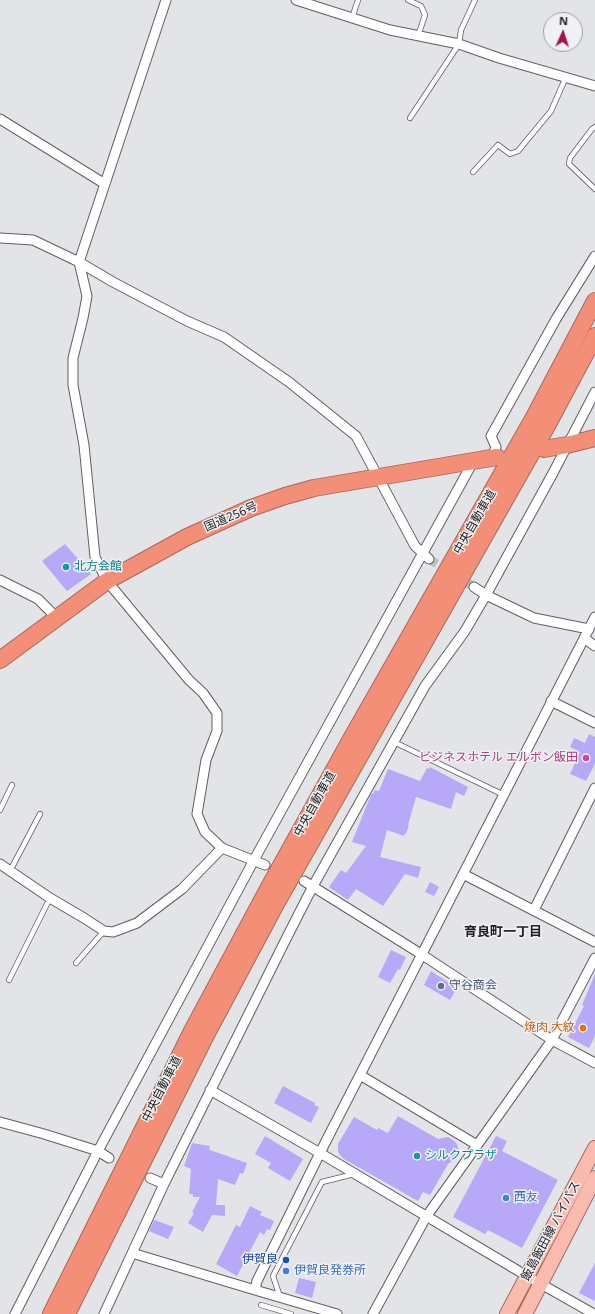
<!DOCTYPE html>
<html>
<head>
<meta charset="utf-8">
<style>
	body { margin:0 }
	#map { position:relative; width:595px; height:1314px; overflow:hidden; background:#e3e4e7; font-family:"Noto Sans",sans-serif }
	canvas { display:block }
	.north { position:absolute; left:543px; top:12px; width:40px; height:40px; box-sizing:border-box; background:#f0f1f4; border:1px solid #9d9ea0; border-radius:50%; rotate:3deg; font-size:11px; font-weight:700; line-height:16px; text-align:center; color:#212122 }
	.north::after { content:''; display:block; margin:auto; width:14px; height:18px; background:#a7134b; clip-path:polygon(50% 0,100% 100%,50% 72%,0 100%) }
</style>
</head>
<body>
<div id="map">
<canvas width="595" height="1314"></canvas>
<div class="north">N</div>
</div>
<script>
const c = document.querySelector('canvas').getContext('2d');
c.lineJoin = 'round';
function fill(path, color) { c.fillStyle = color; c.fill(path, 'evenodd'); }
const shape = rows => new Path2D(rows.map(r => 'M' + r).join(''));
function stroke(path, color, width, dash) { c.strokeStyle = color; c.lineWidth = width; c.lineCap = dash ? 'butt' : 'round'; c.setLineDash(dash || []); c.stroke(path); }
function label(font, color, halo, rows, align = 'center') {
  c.font = font + ' "Noto Sans","Noto Sans JP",sans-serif'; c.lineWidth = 3; c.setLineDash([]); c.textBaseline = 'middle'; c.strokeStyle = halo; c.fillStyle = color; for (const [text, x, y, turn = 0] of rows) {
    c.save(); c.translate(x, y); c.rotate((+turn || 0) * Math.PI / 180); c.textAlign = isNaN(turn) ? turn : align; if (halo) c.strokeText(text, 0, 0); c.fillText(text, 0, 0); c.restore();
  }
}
fill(shape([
	[65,544,91,574,67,591,42,561],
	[589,734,595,737,595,764,586,781,570,774,580,752,570,747,574,738,585,743],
	[430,767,468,787,464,796,456,792,451,809,416,797,408,825,409,825,406,834,405,833,404,836,387,830,380,857,421,867,418,878,405,874,383,906,356,889,348,900,329,887,341,870,346,873,366,846,352,842,370,797,371,794,373,794,375,790,379,791,388,769,420,781,427,768,429,769],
	[430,882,439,887,434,896,425,892],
	[391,950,406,957,400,970,398,969,390,983,378,977],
	[431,971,457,988,450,1000,424,985],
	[595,974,595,1036,589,1048,568,1037,584,1006,582,1005],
	[283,1086,315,1103,314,1105,319,1107,311,1123,274,1103],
	[398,1116,438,1139,448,1137,453,1140,457,1144,459,1152,456,1159,448,1164,430,1195,423,1192,418,1201,344,1159,339,1154,338,1150,338,1144,354,1117,377,1130,378,1128,388,1133],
	[265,1136,303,1159,290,1181,268,1168,271,1163,255,1154],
	[496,1136,507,1141,502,1151,558,1180,522,1248,488,1230,485,1234,453,1217],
	[192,1143,210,1146,209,1149,210,1150,247,1163,243,1174,240,1173,235,1185,218,1179,216,1205,225,1205,225,1216,212,1215,203,1232,188,1223,194,1213,192,1212,200,1197,193,1197,193,1194,189,1194,191,1169,184,1166],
	[250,1206,262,1212,260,1215,274,1221,270,1230,267,1229,264,1235,260,1232,237,1276,216,1264,236,1225,240,1227],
	[154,1220,174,1227,168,1239,149,1231],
	[595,1263,595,1301,579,1293],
	[299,1278,316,1282,312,1298,295,1293]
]), '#b7a8f8');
stroke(shape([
	[429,559,474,587]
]), '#bcbdc0', 9, [9, 4.5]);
const lane = shape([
	[408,0,421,6,425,15,418,36],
	[352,18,358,0],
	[410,118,459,44,461,30,475,0],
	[595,127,592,129,570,158,569,164,595,189],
	[473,172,498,145,510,154,518,151,551,111,566,77],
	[394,742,504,795],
	[0,810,12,785],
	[10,871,40,814],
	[76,963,104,931],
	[9,980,50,898],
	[280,1297,273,1276,322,1182,354,1174],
	[261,1305,291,1314]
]);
const street = shape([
	[166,0,79,262,87,296,83,318,73,358,73,385,84,445,95,557,107,581,189,680,203,693,217,713,217,731,206,760,197,814,205,832,222,848,265,865],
	[296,0,390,30,459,44,499,58,595,86],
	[0,119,105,184],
	[0,238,33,240,79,262,113,282,187,321,224,337,289,382,356,436,415,546,429,559],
	[492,458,496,447,491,436,556,319,595,256],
	[0,580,38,599,56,617],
	[474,587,486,595,534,618,589,629],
	[584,638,595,646],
	[551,701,595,723],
	[0,864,50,898,84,918,104,931,113,932,137,923,182,889,222,848],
	[463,874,595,942],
	[304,881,421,954,552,1040,595,1063],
	[534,910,595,788],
	[360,1075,477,1145],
	[210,1090,320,1153,527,1276,594,1314],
	[0,1122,44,1134,98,1151,109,1158],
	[150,1178,164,1184],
	[132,1253,255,1290,337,1314],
	[255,1290,257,1281,324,1145,595,617],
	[15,1314,98,1151,254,860,474,460],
	[104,1314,164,1184,286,939,313,886,425,686,465,631,486,595,553,473,595,392],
	[373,1314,426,1217,552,1040,595,958]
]);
const primary = shape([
	[507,1314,595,1148],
	[525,1314,595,1178]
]);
const highway = shape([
	[544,449,567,445,595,438],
	[0,660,107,581,187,537,251,508,285,496,314,488,497,457],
	[51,1314,192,1031,268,889,351,739,533,419,595,301],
	[67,1314,205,1037,277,902,548,424,595,336]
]);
stroke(lane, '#5f5f62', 6);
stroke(street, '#5f5f62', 11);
stroke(primary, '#aa6859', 16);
stroke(highway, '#aa6859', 18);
stroke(lane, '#fff', 4.5);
stroke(street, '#fff', 9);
stroke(primary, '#f8bbad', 14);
stroke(highway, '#f38e77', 16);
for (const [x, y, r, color] of [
	[66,567,4,"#0f9aa8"],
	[586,758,4,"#d1479c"],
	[441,986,4,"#5c6f8a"],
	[583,1028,4,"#e8710a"],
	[417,1156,4,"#0f9aa8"],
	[506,1198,4,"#3f7fe0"],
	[286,1260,4,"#1a4fb4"],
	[286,1271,4,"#3f7fe0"]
]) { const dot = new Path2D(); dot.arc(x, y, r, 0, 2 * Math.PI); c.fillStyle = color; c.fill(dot); stroke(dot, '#f0f1f4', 1.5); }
label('12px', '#212122', '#f0f1f4', [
	["国道256号",231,517,-23],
	["中央自動車道",475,522,-60],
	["中央自動車道",315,804,-61],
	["中央自動車道",162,1089,-63],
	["飯島飯田線 バイパス",551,1231,-62]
]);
label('12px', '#0d838f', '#f0f1f4', [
	["北方会館",74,567],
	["シルクプラザ",425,1156]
], 'left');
label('12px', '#b23c85', '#f0f1f4', [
	["ビジネスホテル エルボン飯田",578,758]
], 'right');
label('12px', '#4e5e75', '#f0f1f4', [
	["守谷商会",449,986]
], 'left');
label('12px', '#c56008', '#f0f1f4', [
	["焼肉 大紋",575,1028]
], 'right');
label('12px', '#366cbe', '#f0f1f4', [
	["西友",514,1198],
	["伊賀良発券所",294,1271]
], 'left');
label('12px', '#164399', '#f0f1f4', [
	["伊賀良",278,1260]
], 'right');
label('bold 13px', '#212122', '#f0f1f4', [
	["育良町一丁目",503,932]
]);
</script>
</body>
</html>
